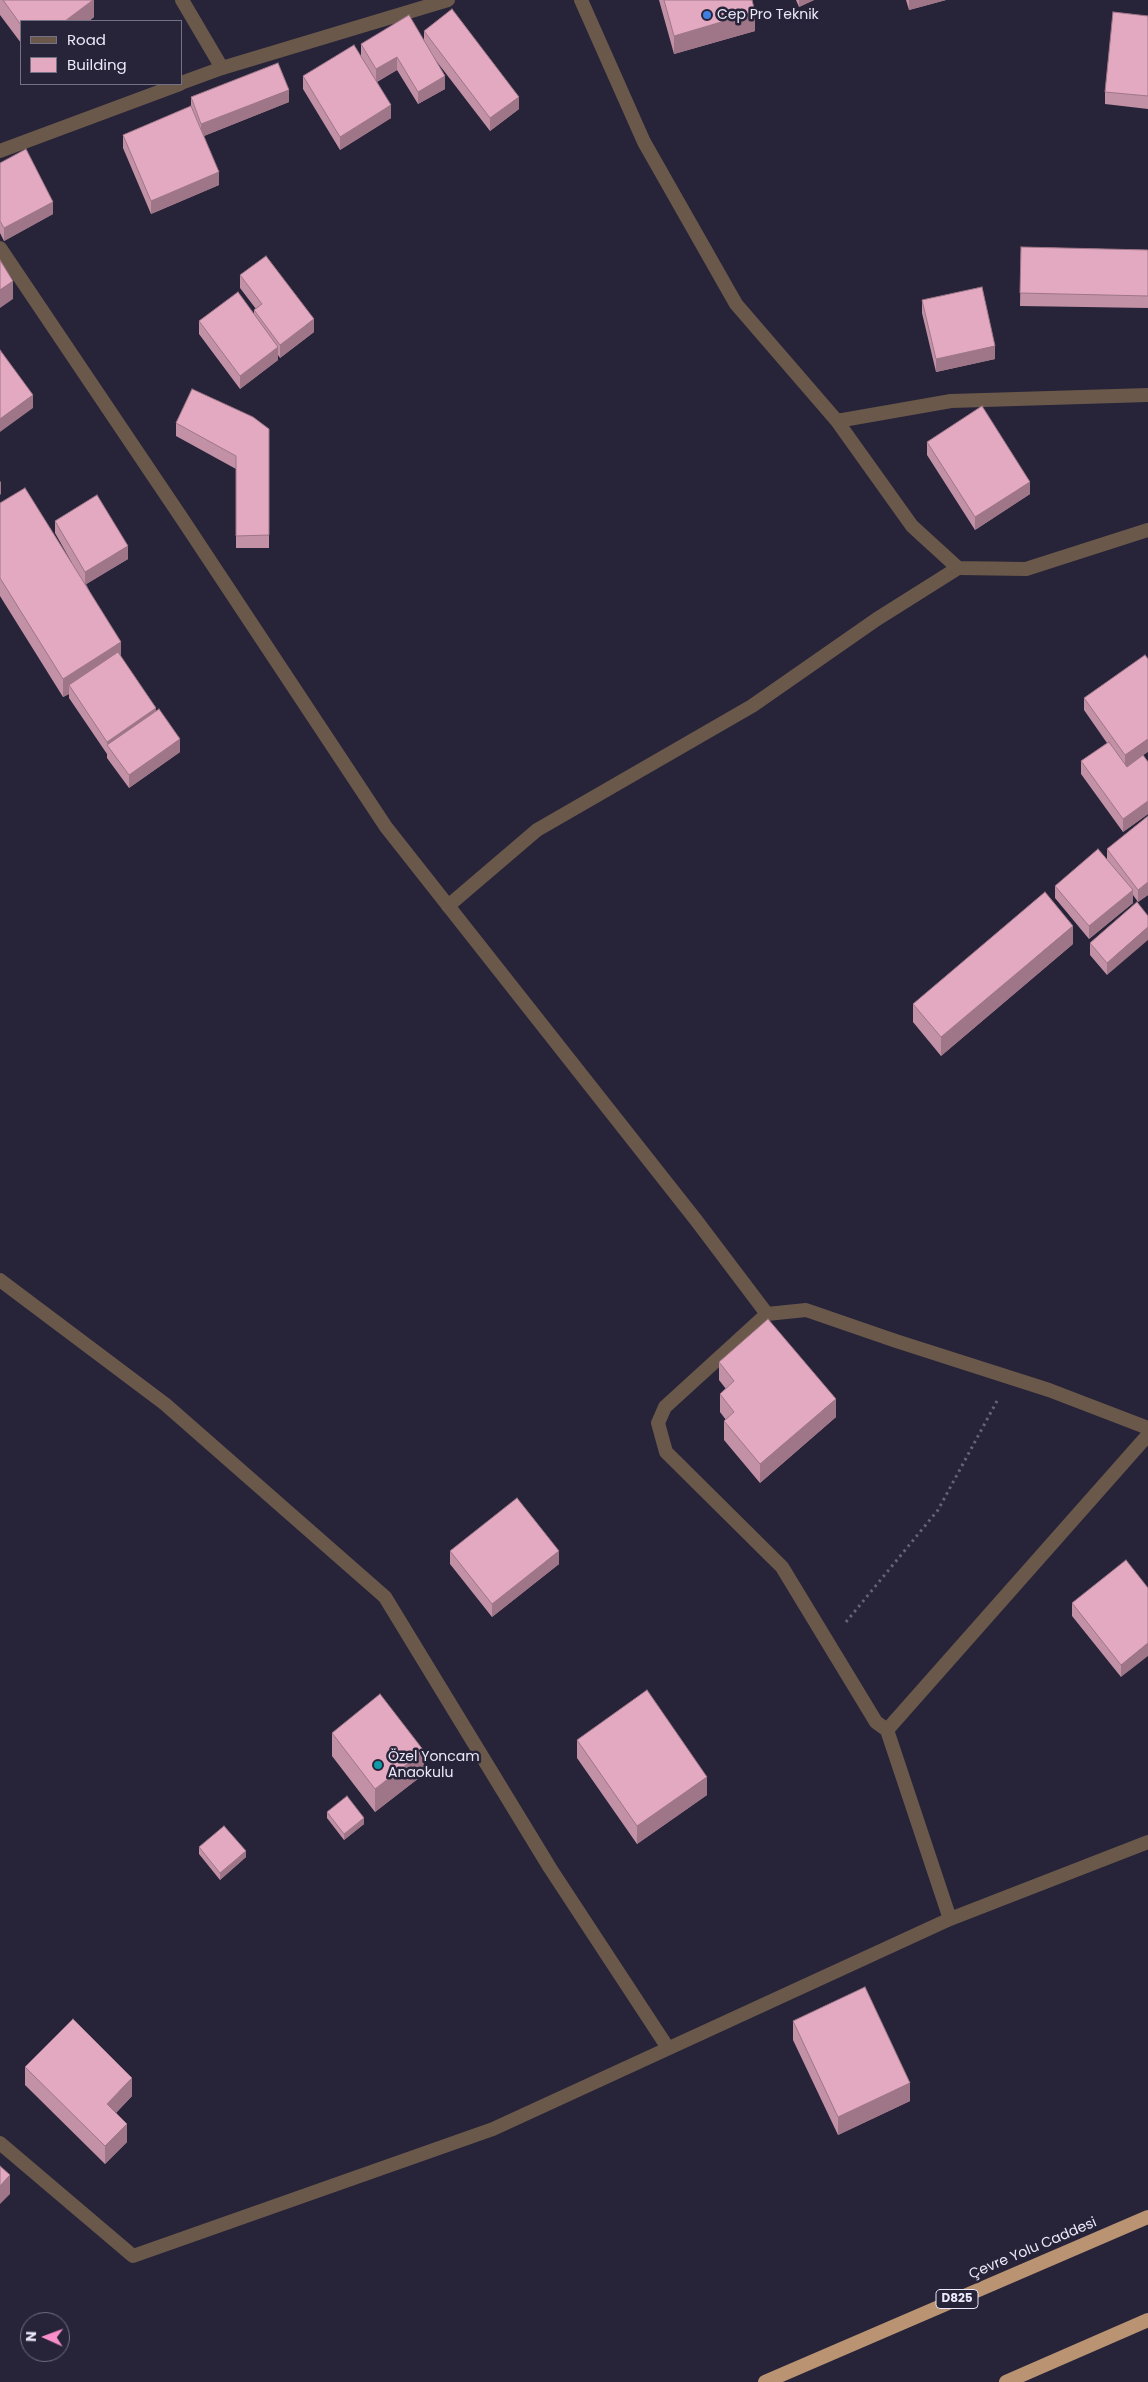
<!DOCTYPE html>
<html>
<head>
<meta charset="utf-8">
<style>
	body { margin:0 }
	#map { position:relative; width:1148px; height:2382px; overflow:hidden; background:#272339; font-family:Poppins,sans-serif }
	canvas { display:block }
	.legend { position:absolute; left:20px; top:20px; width:162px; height:65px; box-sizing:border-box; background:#272339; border:1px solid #757286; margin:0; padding:6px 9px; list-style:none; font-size:15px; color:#ebe9f9 }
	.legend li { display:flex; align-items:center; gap:10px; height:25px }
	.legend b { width:25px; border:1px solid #757286 }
	.north { position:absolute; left:20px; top:2312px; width:50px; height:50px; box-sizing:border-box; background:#272339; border:1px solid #757286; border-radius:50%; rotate:272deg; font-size:14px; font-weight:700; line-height:20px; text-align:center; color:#ebe9f9 }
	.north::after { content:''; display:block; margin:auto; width:18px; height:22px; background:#f98fca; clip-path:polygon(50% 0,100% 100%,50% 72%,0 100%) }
</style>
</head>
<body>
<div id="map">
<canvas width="1148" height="2382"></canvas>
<ul class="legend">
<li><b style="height:6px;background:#6a594a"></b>Road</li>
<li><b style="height:14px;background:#e2a9c1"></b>Building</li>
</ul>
<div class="north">N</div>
</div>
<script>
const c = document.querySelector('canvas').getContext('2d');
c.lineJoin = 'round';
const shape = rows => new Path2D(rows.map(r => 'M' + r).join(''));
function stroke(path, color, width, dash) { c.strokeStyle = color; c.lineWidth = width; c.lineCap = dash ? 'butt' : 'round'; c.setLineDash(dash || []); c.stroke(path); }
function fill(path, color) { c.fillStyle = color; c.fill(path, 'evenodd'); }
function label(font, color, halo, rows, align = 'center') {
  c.font = font + ' Poppins,sans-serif'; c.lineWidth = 5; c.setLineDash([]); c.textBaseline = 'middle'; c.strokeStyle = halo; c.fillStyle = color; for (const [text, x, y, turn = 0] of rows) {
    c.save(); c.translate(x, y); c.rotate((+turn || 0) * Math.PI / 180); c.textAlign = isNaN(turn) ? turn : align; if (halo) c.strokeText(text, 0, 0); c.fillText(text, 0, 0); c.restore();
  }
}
stroke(shape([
	[846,1622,938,1510,997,1401]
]), '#666377', 3, [2.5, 4]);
stroke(shape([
	[448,906,537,830,752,706,877,619,958,568]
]), '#6a594a', 14);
stroke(shape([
	[182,0,222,68],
	[581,0,644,142,736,304,837,421,912,526,958,568,1026,569,1148,530],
	[0,248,183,520,386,827,696,1220,767,1314,806,1310,896,1341,1049,1390,1148,1428],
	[837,421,951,401,1148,395],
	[0,1280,165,1404,385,1597,550,1868,668,2048],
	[767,1314,665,1407,658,1423,666,1452,782,1567,876,1722,887,1730,950,1919],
	[887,1730,1148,1435],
	[0,2143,133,2256,493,2129,950,1919,1148,1842]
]), '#6a594a', 14);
stroke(shape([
	[181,83,222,68,448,0],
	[0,151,180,84]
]), '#6a594a', 14);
stroke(shape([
	[765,2382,1148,2217],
	[1006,2382,1148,2320]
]), '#ba9472', 14);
fill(shape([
	[0,0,94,0,94,17,89,21,21,21,21,43,0,15],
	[659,0,752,0,755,31,674,54],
	[796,0,814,0,799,7],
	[906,0,946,0,909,10],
	[1148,16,1148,109,1105,104,1105,92],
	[424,31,519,109,490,131,434,58,445,89,418,104,397,70,377,82,391,118,340,150,303,89,303,76,361,56,361,44,424,40],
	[191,97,289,102,204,136,219,185,151,214,123,148,123,135,191,106],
	[0,163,53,214,4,241,0,233],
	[1021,247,1148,250,1148,308,1020,306],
	[240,275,314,332,280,358,278,355,278,360,240,389,199,334,199,321,254,314,254,310,256,309,240,288],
	[922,300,995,359,936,372,922,313],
	[176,423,269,429,269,548,236,548,236,469,176,436],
	[927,442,1030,494,975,530,927,455],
	[0,503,72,563,55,533,55,521,128,559,86,584,121,657,156,711,180,752,129,788,107,758,107,754,69,698,69,694,63,697,0,596],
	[1084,698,1143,755,1148,762,1148,814,1123,832,1081,774,1081,761,1107,743,1084,710],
	[1148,816,1148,895,1138,902,1133,895,1133,903,1089,939,1055,898,1055,886,1107,859,1107,849],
	[1137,902,1107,975,1090,955,1090,943],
	[1073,944,941,1056,913,1022,913,1004],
	[719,1362,836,1417,760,1483,724,1440,724,1421,726,1420,720,1412,720,1394,726,1389,719,1380],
	[450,1551,559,1564,492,1617,450,1564],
	[1148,1588,1121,1677,1072,1616,1072,1603],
	[332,1733,424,1774,375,1812,332,1756],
	[577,1740,707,1795,637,1844,577,1758],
	[327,1812,364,1824,344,1840,327,1818],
	[199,1847,246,1857,220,1880,199,1854],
	[793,2021,910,2101,838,2135,793,2040],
	[25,2067,132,2096,116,2113,127,2142,105,2164,25,2085]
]), '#c291a6');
fill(shape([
	[93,0,94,0,94,17,89,21,65,21],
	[799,0,814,0,799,7],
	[909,0,946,0,909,10],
	[755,12,755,31,674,54,674,36],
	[397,57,397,70,376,82,376,69],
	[445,76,445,89,418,104,418,92],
	[289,90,289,102,201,137,201,124],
	[519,97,519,109,490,131,490,118],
	[391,105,391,118,340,150,340,137],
	[219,172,219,185,151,214,151,201],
	[53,202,53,214,4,241,4,228],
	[13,281,13,299,0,308,0,290],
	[314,319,314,332,280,358,280,345],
	[995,346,995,359,936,372,936,359],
	[278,347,278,360,240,389,240,376],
	[33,395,33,408,0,432,0,419],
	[1,481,1,494,0,495,0,482],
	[1030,482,1030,494,975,530,975,517],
	[128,546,128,559,85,585,85,572],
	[121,642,121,660,69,685,69,694,63,697,63,679],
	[156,708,156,720,107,745,107,754,107,742],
	[180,739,180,752,129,788,129,775],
	[1148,739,1148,752,1125,768,1125,755],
	[1148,801,1148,814,1123,832,1123,819],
	[1148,882,1148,895,1138,902,1138,890],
	[1133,890,1133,903,1089,939,1089,926],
	[1073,926,1073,944,941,1056,941,1037],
	[1148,927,1148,940,1107,975,1107,963],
	[836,1399,836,1417,760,1483,760,1464],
	[559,1551,559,1564,492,1617,492,1604],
	[1148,1643,1148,1656,1121,1677,1121,1665],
	[424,1751,424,1774,375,1812,375,1789],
	[707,1777,707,1795,637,1844,637,1826],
	[364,1818,364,1824,344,1840,344,1834],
	[246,1851,246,1857,220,1880,220,1873],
	[132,2078,132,2096,107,2122,107,2104],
	[910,2083,910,2101,838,2135,838,2117],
	[127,2124,127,2142,105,2164,105,2146],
	[10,2175,10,2194,0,2204,0,2186]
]), '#9e7687');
const building = shape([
	[3,0,93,0,65,21,21,21,21,25,3,0],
	[664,0,752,0,755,12,674,36,664,0],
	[452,9,519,97,490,118,424,31,452,9],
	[1113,12,1148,16,1148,96,1105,92,1113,12],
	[409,15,445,76,418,92,397,57,376,69,361,44,409,15],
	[354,45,391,105,340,137,303,76,354,45],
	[278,63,289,90,201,124,191,97,278,63],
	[191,106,219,172,151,201,123,135,191,106],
	[26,149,53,202,4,228,0,221,0,163,26,149],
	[1021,247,1148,250,1148,296,1020,293,1021,247],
	[266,256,314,319,280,345,254,310,262,304,240,275,266,256],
	[0,260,13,281,0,290,0,260],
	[982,287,995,346,936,359,922,300,982,287],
	[238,292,278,347,240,376,199,321,238,292],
	[0,350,33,395,0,419,0,350],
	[192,389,253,417,269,429,269,535,236,536,236,456,176,423,192,389],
	[982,406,1030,482,975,517,927,442,982,406],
	[25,488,121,642,63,679,0,578,0,503,25,488],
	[97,495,128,546,85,572,55,521,97,495],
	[118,652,156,708,107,742,69,685,118,652],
	[1145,655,1148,659,1148,739,1125,755,1084,698,1145,655],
	[159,709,180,739,129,775,107,745,159,709],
	[1109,742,1127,767,1143,755,1148,762,1148,801,1123,819,1081,761,1109,742],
	[1148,816,1148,882,1138,890,1107,849,1148,816],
	[1098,849,1133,890,1089,926,1055,886,1098,849],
	[1045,892,1073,926,941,1037,913,1004,1045,892],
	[1137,902,1148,916,1148,927,1107,963,1090,943,1137,902],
	[768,1319,836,1399,760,1464,724,1421,734,1412,720,1394,734,1381,719,1362,768,1319],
	[517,1498,559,1551,492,1604,450,1551,517,1498],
	[1126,1560,1148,1588,1148,1643,1121,1665,1072,1603,1126,1560],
	[647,1690,707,1777,637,1826,577,1740,647,1690],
	[380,1694,424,1751,375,1789,332,1733,380,1694],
	[347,1796,364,1818,344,1834,327,1812,347,1796],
	[224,1826,246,1851,220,1873,199,1847,224,1826],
	[865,1987,910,2083,838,2117,793,2021,865,1987],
	[73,2019,132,2078,107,2104,127,2124,105,2146,25,2067,73,2019],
	[0,2166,10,2175,0,2186,0,2166]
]);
fill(building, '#e2a9c1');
stroke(building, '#9e7687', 1);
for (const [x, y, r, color] of [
	[707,15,5,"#3f7fe0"],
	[378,1765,5,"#0f9aa8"]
]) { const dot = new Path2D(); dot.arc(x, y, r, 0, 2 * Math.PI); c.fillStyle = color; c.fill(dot); stroke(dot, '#272339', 2); }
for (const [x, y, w] of [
	[957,2299,42]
]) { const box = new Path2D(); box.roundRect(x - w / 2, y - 9.5, w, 19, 4); c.fillStyle = '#272339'; c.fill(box); stroke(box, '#ebe9f9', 1); }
label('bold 12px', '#ebe9f9', null, [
	["D825",957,2299]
]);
label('14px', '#ebe9f9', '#272339', [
	["Cep Pro Teknik",717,15],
	["Özel Yoncam",388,1757],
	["Anaokulu",388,1773]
], 'left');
label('14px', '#ebe9f9', '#272339', [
	["Çevre Yolu Caddesi",1033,2249,-23]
]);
</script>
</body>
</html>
